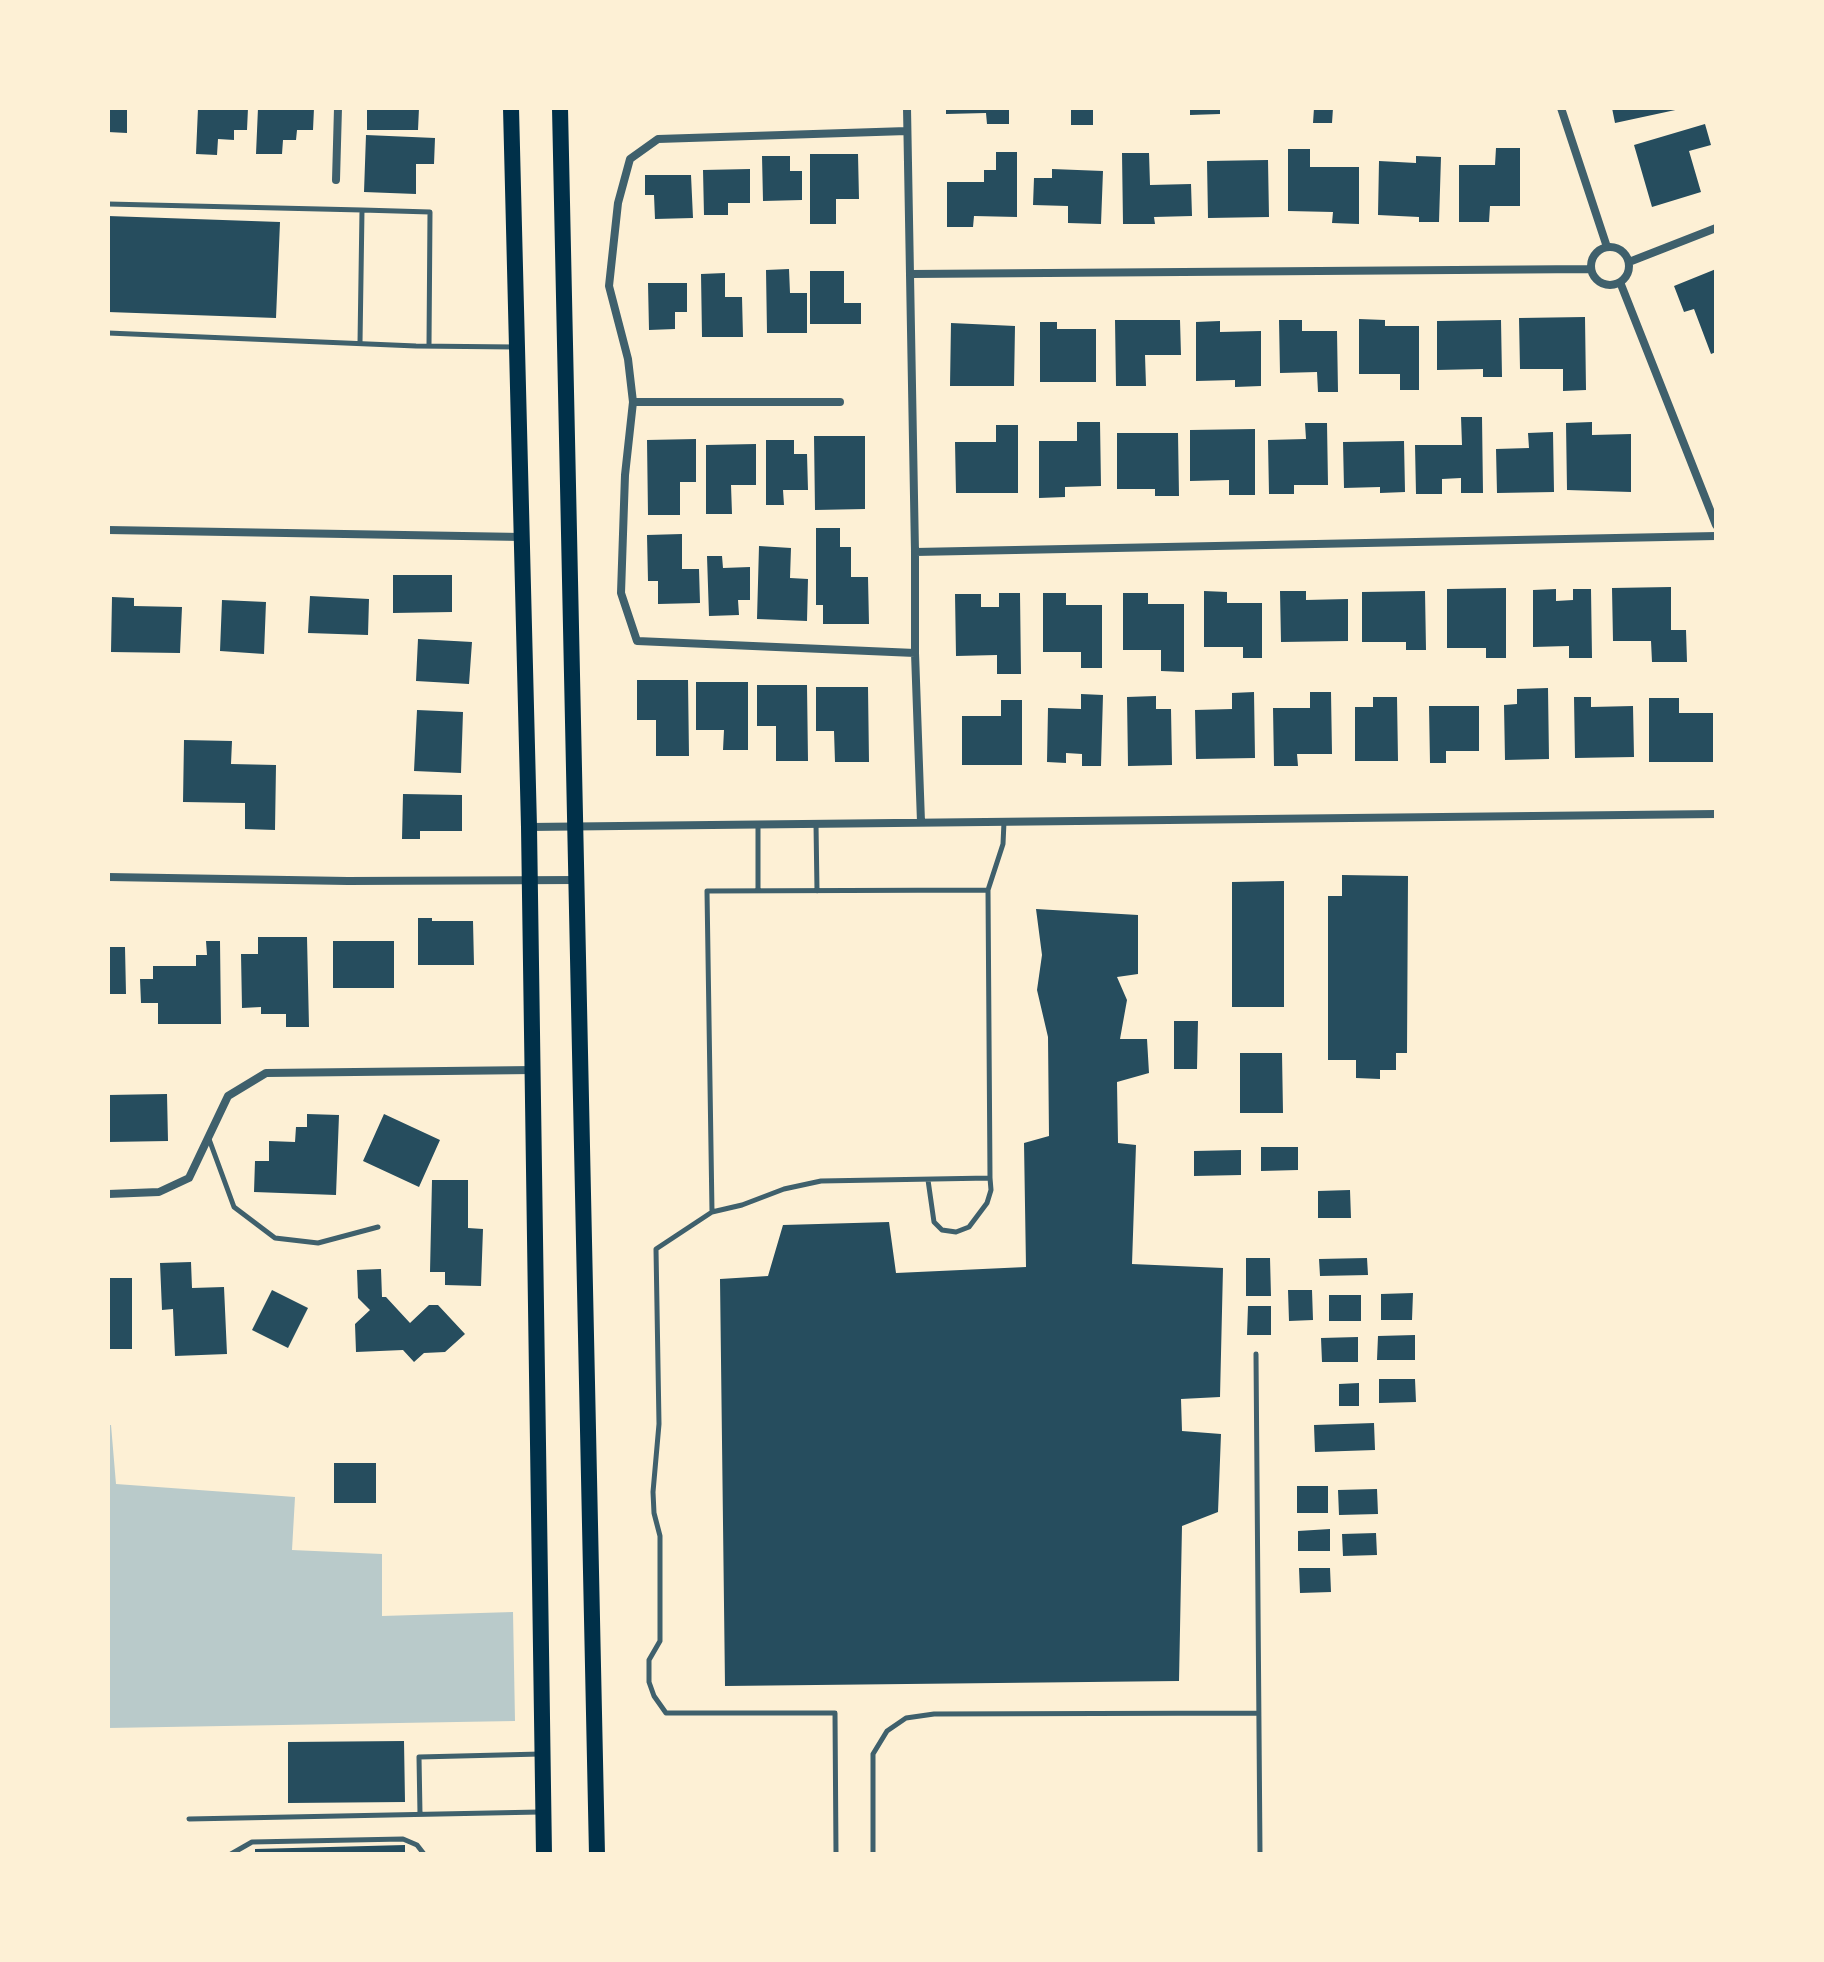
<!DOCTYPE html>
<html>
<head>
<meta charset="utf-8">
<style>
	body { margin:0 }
	#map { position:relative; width:1824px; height:1962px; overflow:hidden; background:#fdf0d5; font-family:Helvetica,sans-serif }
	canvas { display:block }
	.frame { position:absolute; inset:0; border:110px solid #fdf0d5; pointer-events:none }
</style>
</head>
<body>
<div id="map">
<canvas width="1824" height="1962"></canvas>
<div class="frame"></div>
</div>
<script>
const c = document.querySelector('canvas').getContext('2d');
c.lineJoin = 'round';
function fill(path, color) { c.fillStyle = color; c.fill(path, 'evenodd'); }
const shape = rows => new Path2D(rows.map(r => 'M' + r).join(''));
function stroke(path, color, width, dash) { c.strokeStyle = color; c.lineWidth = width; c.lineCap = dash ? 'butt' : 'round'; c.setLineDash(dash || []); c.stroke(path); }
fill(shape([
	[108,1425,111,1425,116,1484,295,1497,292,1550,382,1554,382,1616,513,1612,515,1721,108,1728]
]), '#b9caca');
fill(shape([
	[108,108,127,108,127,133,108,132],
	[198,108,248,108,247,130,234,130,234,140,218,139,217,155,196,154],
	[258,108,314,108,313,130,297,130,296,140,283,140,282,154,256,154],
	[367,108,419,108,418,130,367,130],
	[946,108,1009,108,1009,124,987,124,986,113,946,114],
	[1071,108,1093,108,1093,125,1071,125],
	[1190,108,1220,108,1220,114,1190,115],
	[1314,108,1333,108,1332,123,1313,123],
	[1612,108,1680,108,1680,109,1615,123],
	[1705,124,1711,145,1689,151,1701,192,1652,207,1634,145],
	[366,135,435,138,434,164,416,164,416,194,364,192],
	[1496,148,1520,148,1520,206,1490,206,1489,222,1459,222,1459,165,1495,165],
	[1288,149,1310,149,1310,167,1359,167,1359,224,1332,223,1333,212,1288,211],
	[996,152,1017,152,1017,217,974,216,973,227,947,227,947,182,984,182,984,170,996,170],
	[1122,153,1149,153,1150,185,1191,184,1192,216,1154,217,1155,224,1123,224],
	[810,154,858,154,859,199,836,199,836,224,810,224],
	[762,156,790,156,790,171,802,171,802,200,763,201],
	[1416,156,1441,157,1439,222,1419,222,1419,217,1378,215,1379,161,1416,163],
	[1268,160,1269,217,1208,218,1207,161],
	[750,169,750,203,728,203,728,215,704,215,703,170],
	[1052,169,1103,171,1101,224,1068,223,1068,206,1033,205,1034,178,1052,178],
	[645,175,691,175,693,218,655,219,654,195,645,195],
	[108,216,280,222,276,318,108,312],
	[789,269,790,293,807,293,807,333,767,333,766,270],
	[1716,269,1716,352,1711,354,1694,309,1684,312,1674,286],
	[810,271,844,271,844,303,861,303,861,324,810,324],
	[725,273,725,297,742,297,743,337,702,337,701,274],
	[648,283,687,283,687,312,675,312,675,329,649,330],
	[1585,317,1586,390,1563,391,1563,369,1520,369,1519,318],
	[1359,319,1385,320,1385,326,1419,326,1419,390,1400,390,1400,374,1359,374],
	[1115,320,1180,320,1181,355,1145,355,1146,386,1116,386],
	[1279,320,1302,320,1302,331,1337,331,1338,392,1318,392,1317,372,1280,373],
	[1501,320,1502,377,1483,377,1483,369,1437,370,1437,321],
	[1220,321,1220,332,1261,331,1261,386,1235,387,1235,380,1196,381,1196,322],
	[1040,322,1057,322,1057,329,1096,329,1096,382,1040,382],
	[951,323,1015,326,1014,386,950,386],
	[1461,417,1482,417,1483,493,1461,493,1461,478,1442,479,1442,494,1416,494,1415,445,1462,445],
	[1077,422,1100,422,1101,486,1065,487,1065,497,1039,498,1039,441,1077,441],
	[1592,422,1592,435,1631,434,1631,492,1567,490,1566,423],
	[1305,423,1327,423,1328,485,1294,485,1294,494,1269,494,1268,440,1306,439],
	[996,425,1018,425,1018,493,956,493,955,442,996,442],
	[1255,429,1255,495,1229,495,1229,480,1190,481,1190,430],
	[1553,432,1554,492,1497,493,1496,449,1529,448,1528,433],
	[1117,433,1178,433,1179,496,1155,496,1155,489,1117,489],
	[814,436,865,436,865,509,815,510],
	[696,439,696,482,680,482,680,515,648,515,647,440],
	[766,440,794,440,794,454,807,454,808,490,783,490,784,505,766,505],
	[1404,441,1405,492,1380,493,1380,487,1344,488,1343,442],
	[756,444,756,485,731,485,732,514,706,514,706,445],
	[816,528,840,528,840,547,851,547,851,577,868,577,869,624,823,624,823,605,816,605],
	[682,534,682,569,699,569,700,603,658,604,658,581,648,581,647,535],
	[759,546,791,548,790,578,808,579,807,621,757,619],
	[707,556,722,556,723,568,750,567,750,600,738,600,739,615,709,616],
	[393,575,452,575,452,612,393,613],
	[1671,587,1671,630,1686,630,1687,662,1652,662,1651,641,1613,641,1612,588],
	[1506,588,1506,658,1486,658,1486,648,1447,648,1447,589],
	[1556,589,1556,601,1573,600,1573,589,1591,589,1592,658,1569,658,1569,646,1533,647,1533,590],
	[1204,591,1227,592,1227,603,1262,603,1262,658,1243,658,1243,647,1204,647],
	[1280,591,1306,591,1306,600,1348,599,1348,641,1281,642],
	[1425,591,1426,650,1406,650,1406,642,1362,642,1362,592],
	[999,593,1020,593,1021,674,997,674,997,655,956,656,955,594,981,594,981,607,999,607],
	[1043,593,1066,593,1066,605,1102,605,1102,668,1081,668,1081,652,1043,652],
	[1123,593,1148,593,1148,604,1184,604,1184,672,1161,671,1161,650,1123,650],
	[310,596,369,599,368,635,308,633],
	[112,597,134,598,134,606,182,607,180,653,111,652],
	[222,600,266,602,264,654,220,651],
	[418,639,472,642,469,684,416,681],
	[637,680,688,680,689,756,656,756,656,720,637,720],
	[696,682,748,682,748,750,723,750,724,730,696,730],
	[757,685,807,685,808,761,776,761,776,726,757,726],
	[816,687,868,687,869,762,835,762,834,731,816,731],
	[1548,688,1549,759,1505,760,1504,705,1517,704,1517,689],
	[1254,692,1255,758,1196,759,1195,710,1232,709,1232,693],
	[1310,692,1331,692,1332,754,1297,754,1298,766,1274,766,1273,708,1310,708],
	[1081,694,1103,695,1101,766,1082,766,1082,754,1066,753,1066,763,1047,762,1048,708,1081,709],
	[1156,696,1156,709,1171,709,1172,765,1128,766,1127,697],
	[1373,697,1397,697,1398,761,1355,761,1355,707,1373,707],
	[1574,697,1591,697,1591,707,1633,706,1634,757,1575,758],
	[1649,698,1679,698,1679,713,1713,713,1713,762,1649,762],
	[1001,700,1022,700,1022,765,962,765,962,716,1001,716],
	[1429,706,1479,706,1479,751,1446,751,1446,763,1430,763],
	[417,710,463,712,461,773,414,771],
	[184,740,232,741,231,764,276,765,275,830,245,829,245,803,183,802],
	[403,794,462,795,462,831,420,831,420,839,402,839],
	[1342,875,1408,876,1407,1053,1396,1053,1396,1070,1380,1070,1380,1079,1356,1078,1356,1060,1328,1060,1328,896,1342,896],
	[1284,881,1284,1007,1232,1007,1232,882],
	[1036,909,1138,915,1138,974,1117,977,1127,1000,1120,1039,1147,1039,1149,1073,1117,1082,1118,1143,1136,1145,1132,1264,1223,1268,1220,1397,1181,1399,1182,1431,1221,1434,1218,1512,1182,1526,1179,1681,725,1686,720,1279,768,1276,783,1225,889,1222,896,1273,1026,1267,1024,1143,1049,1136,1048,1037,1037,990,1042,955],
	[418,918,432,918,432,921,473,921,474,965,418,965],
	[258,937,307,937,309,1027,286,1027,286,1014,261,1014,261,1007,242,1008,241,954,258,954],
	[206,941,220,941,221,1024,158,1024,158,1003,141,1003,140,979,153,979,153,966,196,966,196,955,207,955],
	[333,941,394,941,394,988,333,988],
	[108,947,125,947,126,994,108,994],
	[1174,1021,1198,1021,1197,1069,1174,1069],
	[1240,1053,1282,1053,1283,1113,1240,1113],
	[167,1094,168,1141,108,1142,108,1095],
	[307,1114,339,1115,336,1195,254,1192,255,1161,269,1161,269,1141,295,1142,296,1127,307,1127],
	[384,1114,440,1140,419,1187,363,1161],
	[1261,1147,1298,1147,1298,1170,1261,1171],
	[1241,1150,1241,1175,1194,1176,1194,1151],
	[432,1180,468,1180,468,1228,483,1229,481,1286,445,1285,445,1272,430,1272],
	[1350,1190,1351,1218,1318,1218,1318,1191],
	[1246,1258,1270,1258,1271,1296,1246,1296],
	[1367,1258,1368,1275,1320,1276,1319,1259],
	[191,1262,192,1288,224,1287,227,1354,175,1356,173,1309,162,1310,160,1263],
	[381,1269,382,1297,386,1297,410,1323,429,1305,438,1305,465,1334,445,1352,424,1353,414,1362,403,1350,356,1352,355,1324,370,1310,358,1298,357,1270],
	[108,1278,132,1278,132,1349,108,1349],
	[272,1290,308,1308,288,1348,252,1330],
	[1288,1290,1312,1290,1313,1320,1289,1321],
	[1413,1293,1412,1320,1381,1320,1381,1294],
	[1329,1295,1361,1295,1361,1321,1329,1321],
	[1248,1306,1271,1306,1271,1335,1247,1335],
	[1415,1335,1415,1360,1377,1360,1378,1336],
	[1358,1337,1358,1362,1322,1362,1321,1338],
	[1379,1379,1415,1379,1416,1402,1379,1403],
	[1359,1383,1359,1406,1339,1406,1339,1384],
	[1374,1423,1375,1450,1315,1452,1314,1425],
	[334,1463,376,1463,376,1503,334,1503],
	[1297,1486,1328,1486,1328,1513,1297,1513],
	[1377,1489,1378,1514,1339,1515,1338,1490],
	[1330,1529,1330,1551,1298,1551,1298,1531],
	[1376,1533,1377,1555,1343,1556,1342,1534],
	[1299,1568,1330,1568,1331,1592,1300,1593],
	[404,1741,405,1802,288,1803,288,1742],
	[405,1845,405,1854,255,1854,255,1849]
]), '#264d5e');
stroke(shape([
	[108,204,362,210],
	[108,333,416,346,515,347],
	[360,343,362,210,430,212,429,345],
	[816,824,817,891],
	[988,890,990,1178,821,1181,784,1189,742,1205,712,1212,707,891,988,890],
	[988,890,1003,844,1004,822],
	[758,891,758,824],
	[209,1139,234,1207,275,1238,318,1243,378,1227],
	[928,1180,934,1222,942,1230,956,1232,969,1227,987,1203,991,1190,990,1178],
	[712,1212,656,1249,659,1424,653,1492,654,1513,660,1536,660,1641,649,1660,649,1682,654,1696,666,1713,835,1713,836,1854],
	[1256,1354,1260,1854],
	[420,1814,419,1757,541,1754],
	[189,1819,540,1812],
	[231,1854,252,1842,403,1839,417,1845,424,1854],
	[873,1854,873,1754,887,1731,906,1718,934,1714,1258,1713]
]), '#3f606c', 5);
stroke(shape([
	[907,108,915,552,915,653,921,822],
	[1561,108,1607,247],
	[907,131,658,139,630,159,618,203,609,286,628,359,633,402,625,475,621,593,637,641,915,653],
	[336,180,338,108],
	'1591 266a19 19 0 1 1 38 0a19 19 0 1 1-38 0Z',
	[1629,262,1716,228],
	[911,274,1591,269],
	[1620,282,1716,525],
	[633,402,840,402],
	[108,530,522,537],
	[915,552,1716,536],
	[529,827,1716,814],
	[108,877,348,881,577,880],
	[108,1194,159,1192,189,1178,228,1096,266,1073,534,1070]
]), '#3f606c', 8);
stroke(shape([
	[511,108,529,827,544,1854],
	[560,108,597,1854]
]), '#003049', 16);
</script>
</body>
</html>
